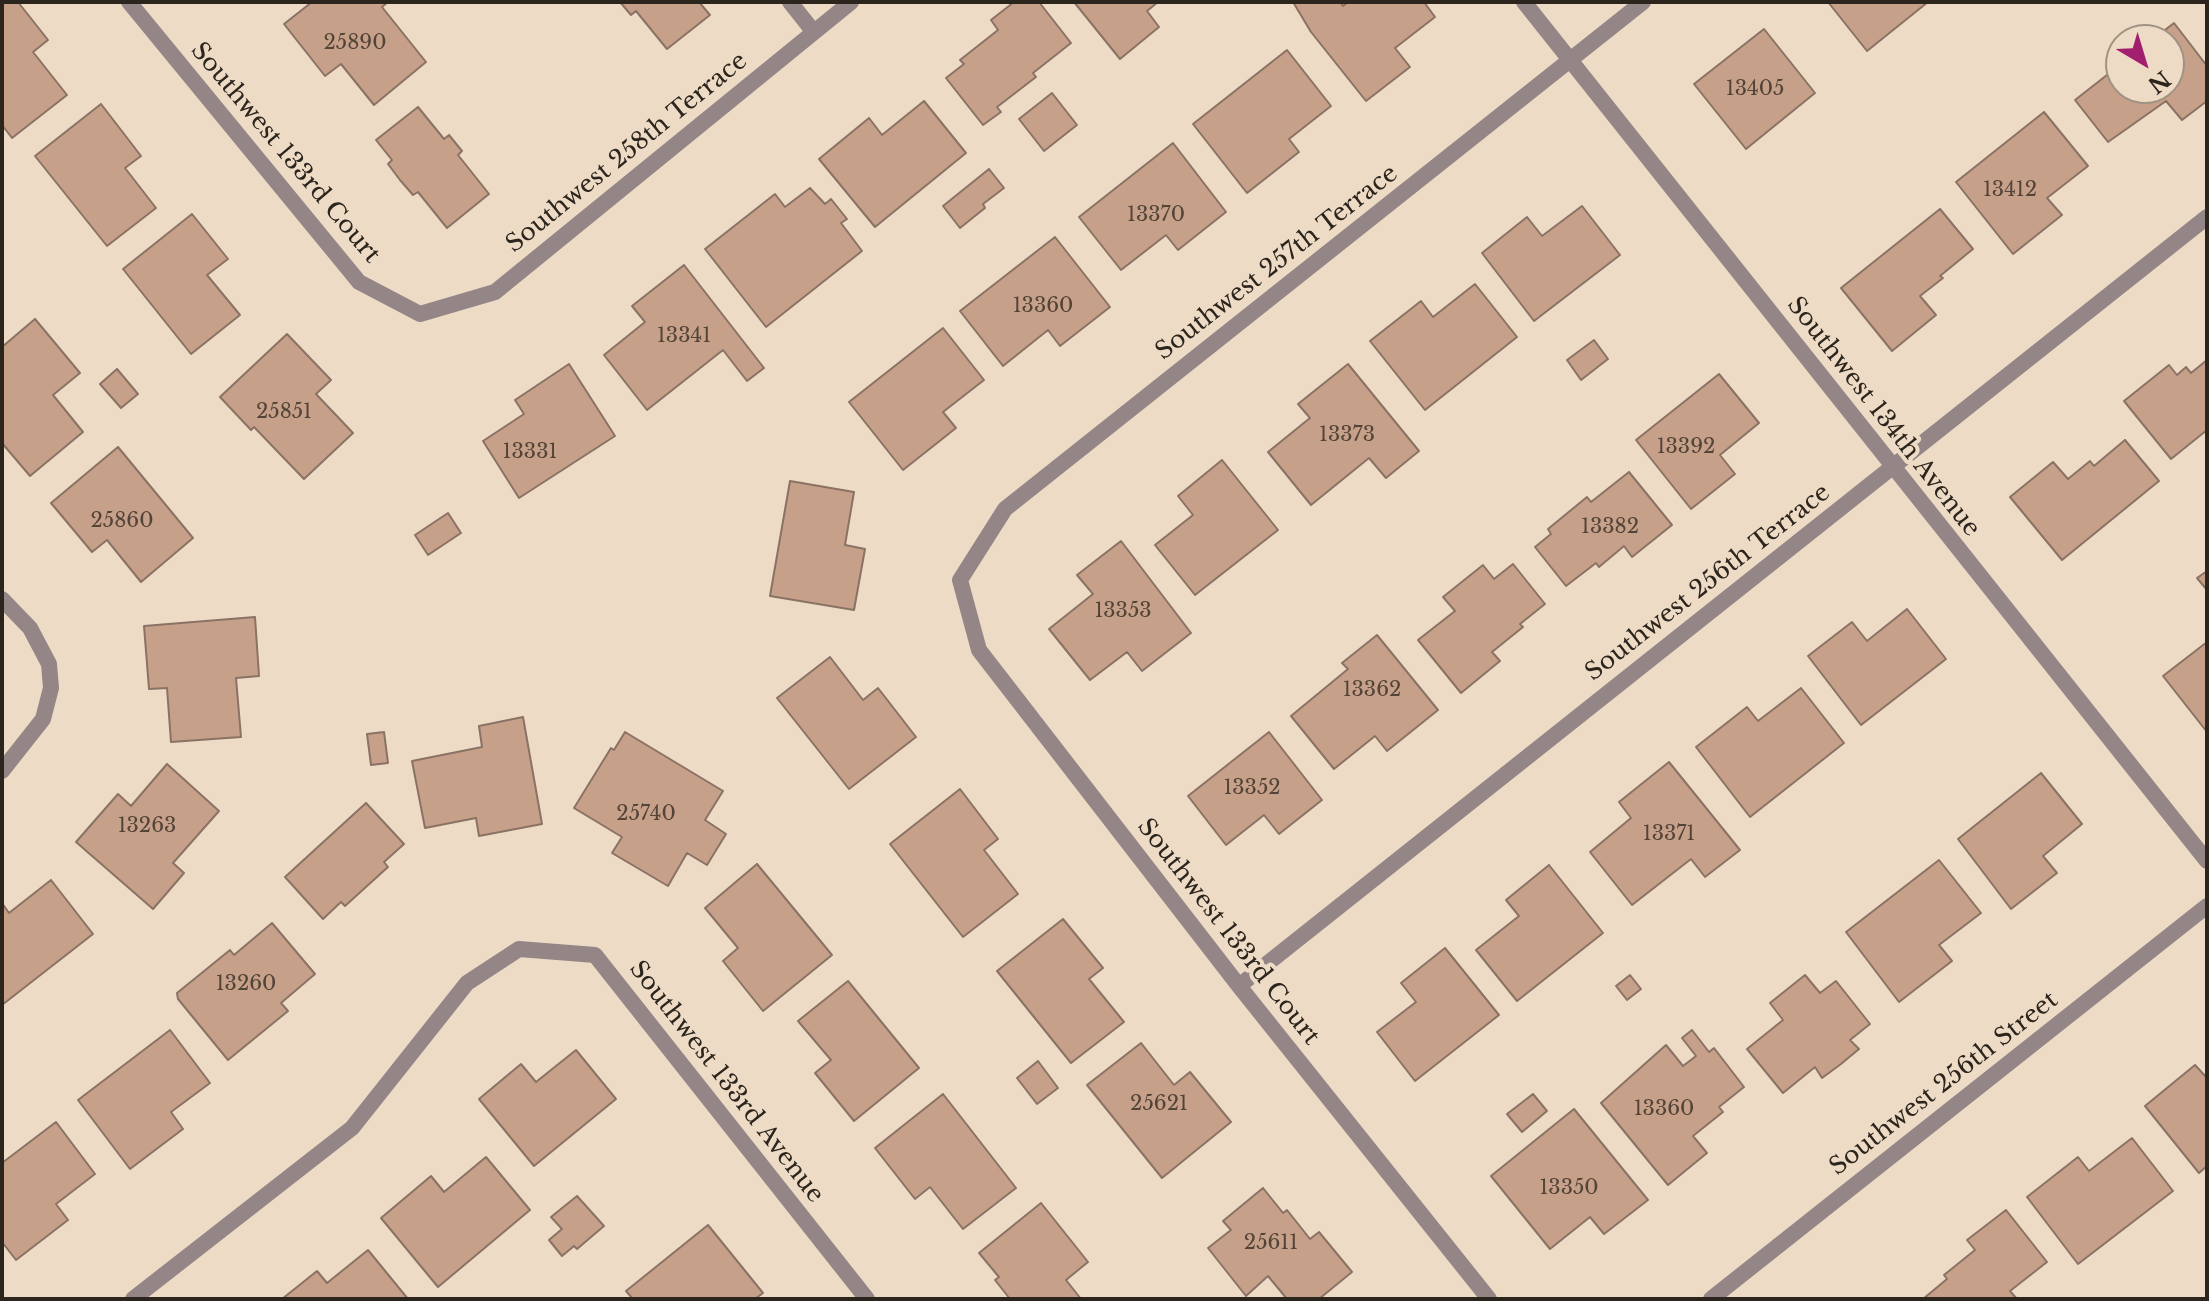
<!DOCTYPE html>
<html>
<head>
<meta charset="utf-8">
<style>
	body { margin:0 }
	#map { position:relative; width:2209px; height:1301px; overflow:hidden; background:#eedbc5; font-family:"Libre Baskerville",serif }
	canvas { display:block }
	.frame { position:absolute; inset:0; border:4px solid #2c251d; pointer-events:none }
	.north { position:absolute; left:2105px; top:24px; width:80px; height:80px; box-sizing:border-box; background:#eedbc5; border:2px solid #a09282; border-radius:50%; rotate:142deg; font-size:22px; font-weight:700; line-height:32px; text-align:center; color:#2c251d }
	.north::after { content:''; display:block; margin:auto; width:28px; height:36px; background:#a21f6f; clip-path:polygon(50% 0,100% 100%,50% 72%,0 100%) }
</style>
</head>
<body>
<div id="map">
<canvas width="2209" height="1301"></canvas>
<div class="frame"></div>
<div class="north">N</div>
</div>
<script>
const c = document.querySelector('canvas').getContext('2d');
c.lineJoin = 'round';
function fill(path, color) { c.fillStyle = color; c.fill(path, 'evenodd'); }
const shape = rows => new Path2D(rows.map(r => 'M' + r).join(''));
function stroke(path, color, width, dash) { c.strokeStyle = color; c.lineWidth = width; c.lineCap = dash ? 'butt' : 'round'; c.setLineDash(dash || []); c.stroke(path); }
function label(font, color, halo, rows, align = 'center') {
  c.font = font + ' "Libre Baskerville",serif'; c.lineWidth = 8; c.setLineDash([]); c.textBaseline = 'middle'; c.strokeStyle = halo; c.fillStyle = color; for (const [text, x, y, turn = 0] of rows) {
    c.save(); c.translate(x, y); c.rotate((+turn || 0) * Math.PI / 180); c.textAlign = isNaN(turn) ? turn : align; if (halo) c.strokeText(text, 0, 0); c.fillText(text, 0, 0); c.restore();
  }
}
const building = shape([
	[2,2,18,2,48,40,33,52,67,95,12,138,2,125,2,2],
	[312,2,388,2,382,7,426,62,374,105,341,64,325,76,284,24,312,2],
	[620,2,699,2,710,15,667,49,636,11,631,15,620,2],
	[1014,2,1039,2,1071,43,1033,73,1036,77,997,107,1001,112,983,125,946,78,964,64,960,60,998,30,991,20,1014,2],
	[1074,2,1158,2,1147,11,1159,27,1120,59,1074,2],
	[1293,2,1340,2,1343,6,1348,2,1424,2,1435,17,1395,48,1410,67,1366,101,1311,32,1293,2],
	[1828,2,1928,2,1867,51,1828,2],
	[2174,23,2207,66,2207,101,2182,120,2166,101,2108,142,2075,100,2121,64,2121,88,2169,88,2169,40,2152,40,2174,23],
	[1764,29,1815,93,1746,149,1694,84,1764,29],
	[1287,50,1331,106,1289,139,1299,152,1247,193,1193,124,1287,50],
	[1052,93,1077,125,1044,151,1019,119,1052,93],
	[924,101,966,153,875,227,819,159,869,118,882,135,924,101],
	[101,104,141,156,125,168,156,208,107,246,35,156,101,104],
	[418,107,444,139,449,135,462,151,458,155,489,194,447,228,418,192,413,195,400,180,388,164,392,160,376,140,418,107],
	[2044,112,2088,166,2047,198,2062,215,2013,254,1956,182,2044,112],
	[1173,143,1226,212,1178,250,1166,235,1121,270,1079,217,1173,143],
	[989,169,1004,188,983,204,985,208,960,228,943,206,989,169],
	[810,188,825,204,831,199,847,219,841,223,862,251,766,327,705,249,775,194,785,207,810,188],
	[1582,206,1620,255,1534,321,1482,253,1527,217,1542,236,1582,206],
	[1940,209,1973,249,1940,276,1943,278,1920,296,1936,315,1892,351,1841,288,1940,209],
	[192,214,228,259,207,275,240,315,191,354,123,269,192,214],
	[1055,237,1110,307,1060,346,1048,330,1003,366,960,311,1055,237],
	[684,265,764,368,747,381,723,350,647,410,604,355,645,322,632,306,684,265],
	[1475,284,1517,337,1425,410,1370,341,1421,301,1433,317,1475,284],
	[35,319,80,373,53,395,83,432,30,476,2,443,2,347,35,319],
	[943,328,984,380,943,412,956,428,903,470,849,402,943,328],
	[287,334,331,380,316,394,353,433,304,479,254,427,251,430,220,397,287,334],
	[1594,340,1608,359,1581,380,1567,360,1594,340],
	[2207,360,2207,430,2171,459,2124,401,2169,365,2177,375,2186,367,2191,373,2207,360],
	[569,364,615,436,519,498,483,441,524,414,515,400,569,364],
	[1348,364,1419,451,1386,478,1369,458,1311,505,1268,452,1310,418,1298,404,1348,364],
	[117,369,138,394,121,408,100,384,117,369],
	[1719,374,1759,423,1720,455,1735,474,1691,509,1636,440,1719,374],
	[2125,440,2159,481,2062,560,2010,497,2053,462,2068,479,2090,461,2094,466,2125,440],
	[118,447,193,538,141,582,107,540,92,552,51,503,118,447],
	[1222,460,1278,530,1195,595,1155,545,1193,515,1178,496,1222,460],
	[1629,472,1672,525,1632,557,1624,546,1599,567,1596,563,1566,586,1535,547,1551,534,1548,529,1587,497,1591,502,1629,472],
	[790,481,854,492,845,545,865,549,854,610,770,596,790,481],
	[448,513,461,533,428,555,415,535,448,513],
	[1121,541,1191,633,1142,671,1127,652,1090,680,1049,629,1093,594,1077,575,1121,541],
	[1513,564,1545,604,1520,624,1523,627,1492,652,1500,661,1461,693,1418,640,1455,611,1443,597,1483,565,1494,579,1513,564],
	[2207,571,2207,590,2197,578,2207,571],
	[1907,609,1946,659,1861,725,1808,656,1852,622,1867,641,1907,609],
	[255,617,259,676,236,678,241,737,171,742,167,688,149,689,144,626,255,617],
	[1377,635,1438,710,1387,751,1375,736,1334,769,1291,716,1348,669,1342,663,1377,635],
	[2207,642,2207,732,2163,676,2207,642],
	[830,657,863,700,878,688,916,737,849,789,777,698,830,657],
	[1801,688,1844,743,1750,817,1696,747,1747,707,1758,721,1801,688],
	[523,717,542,824,479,836,476,818,425,828,412,761,482,747,479,726,523,717],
	[384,732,388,763,371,765,367,734,384,732],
	[625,732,723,791,705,820,726,834,707,865,687,853,668,886,612,853,622,837,574,808,611,748,614,750,625,732],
	[1269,732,1322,800,1279,834,1264,815,1226,845,1188,796,1269,732],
	[1669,762,1740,850,1705,877,1691,859,1632,905,1590,852,1631,818,1619,802,1669,762],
	[167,764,219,811,173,863,184,873,153,909,76,842,118,794,131,806,167,764],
	[2041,773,2082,824,2043,856,2057,873,2011,909,1958,839,2041,773],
	[960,789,998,839,984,850,1018,894,963,937,890,844,960,789],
	[366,803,404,844,384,862,388,867,345,906,341,902,323,919,285,877,366,803],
	[1939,860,1981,913,1939,945,1952,961,1899,1002,1846,932,1939,860],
	[757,864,832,955,763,1011,723,961,738,948,705,908,757,864],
	[1549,865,1603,933,1517,1001,1476,950,1519,916,1506,900,1549,865],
	[51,880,93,934,2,1005,2,903,9,913,51,880],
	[1063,919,1103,968,1089,979,1124,1022,1071,1063,997,971,1063,919],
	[272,923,315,974,281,1003,288,1011,228,1060,178,999,177,993,230,950,234,955,272,923],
	[1445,948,1499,1015,1415,1081,1377,1032,1416,1002,1401,983,1445,948],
	[1630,975,1641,989,1627,1000,1616,986,1630,975],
	[1805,975,1820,993,1836,981,1870,1024,1850,1040,1859,1049,1841,1064,1822,1078,1815,1067,1783,1093,1747,1049,1783,1020,1770,1003,1805,975],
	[848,981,919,1068,854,1121,815,1073,831,1060,798,1021,848,981],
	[170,1030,210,1083,171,1112,183,1129,130,1169,78,1100,170,1030],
	[1692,1030,1709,1052,1714,1048,1744,1087,1719,1107,1723,1112,1693,1136,1707,1153,1668,1185,1601,1103,1666,1045,1683,1066,1696,1056,1682,1038,1692,1030],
	[1141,1043,1174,1085,1190,1072,1231,1122,1162,1178,1087,1085,1141,1043],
	[576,1050,616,1099,534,1166,479,1099,521,1064,536,1082,576,1050],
	[1038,1061,1058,1088,1037,1104,1017,1078,1038,1061],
	[2195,1065,2207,1078,2207,1166,2199,1173,2145,1106,2195,1065],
	[943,1094,1016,1188,963,1229,930,1187,915,1199,875,1148,943,1094],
	[1533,1094,1547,1111,1522,1132,1507,1114,1533,1094],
	[1574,1109,1648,1200,1604,1234,1590,1217,1550,1249,1491,1176,1574,1109],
	[56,1122,95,1174,56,1204,68,1220,16,1260,2,1242,2,1163,56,1122],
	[2132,1138,2173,1191,2078,1264,2027,1197,2078,1157,2089,1171,2132,1138],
	[486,1157,530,1210,438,1287,381,1218,431,1176,444,1192,486,1157],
	[1263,1188,1283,1213,1287,1210,1310,1239,1319,1232,1352,1272,1319,1299,1287,1299,1268,1276,1246,1296,1208,1248,1231,1230,1223,1221,1263,1188],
	[577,1196,604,1226,577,1249,574,1246,562,1256,549,1240,562,1229,551,1217,577,1196],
	[1041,1203,1088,1262,1066,1280,1081,1299,1010,1299,995,1280,999,1277,979,1253,1041,1203],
	[2006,1210,2047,1262,2010,1291,2017,1299,1923,1299,1947,1279,1944,1275,1975,1250,1967,1240,2006,1210],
	[708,1225,763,1293,755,1299,633,1299,626,1291,708,1225],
	[368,1250,408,1299,282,1299,317,1271,327,1283,368,1250]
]);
fill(building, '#c7a08a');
stroke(building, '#8a7265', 2);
stroke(shape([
	[129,2,359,282,420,314,495,292,851,2],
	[790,2,813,31],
	[2,599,30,628,49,664,51,688,43,719,2,771],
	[1239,986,2207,217],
	[133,1299,352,1128,467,983,519,949,595,955,867,1299],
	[1489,1299,1239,986,979,650,960,580,1005,509,1643,2]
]), '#948687', 16);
stroke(shape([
	[1524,2,2207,861],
	[1711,1299,2207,906]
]), '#948687', 16);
label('20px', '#534438', null, [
	["25890",355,43],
	["13405",1755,89],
	["13412",2010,190],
	["13370",1156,215],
	["13360",1043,306],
	["13341",684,336],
	["25851",284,412],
	["13373",1347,435],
	["13392",1686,447],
	["13331",530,452],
	["25860",122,521],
	["13382",1610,527],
	["13353",1123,611],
	["13362",1372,690],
	["13352",1252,788],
	["25740",646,814],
	["13263",147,826],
	["13371",1669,834],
	["13260",246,984],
	["25621",1159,1104],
	["13360",1664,1109],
	["13350",1569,1188],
	["25611",1271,1243]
]);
label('24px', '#2c251d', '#eedbc5', [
	["Southwest 133rd Court",285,153,50],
	["Southwest 258th Terrace",627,153,-39],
	["Southwest 257th Terrace",1277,263,-38],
	["Southwest 134th Avenue",1883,417,52],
	["Southwest 256th Terrace",1708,583,-38],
	["Southwest 133rd Court",1228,932,52],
	["Southwest 133rd Avenue",726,1082,52],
	["Southwest 256th Street",1944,1084,-38]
]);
</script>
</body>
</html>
